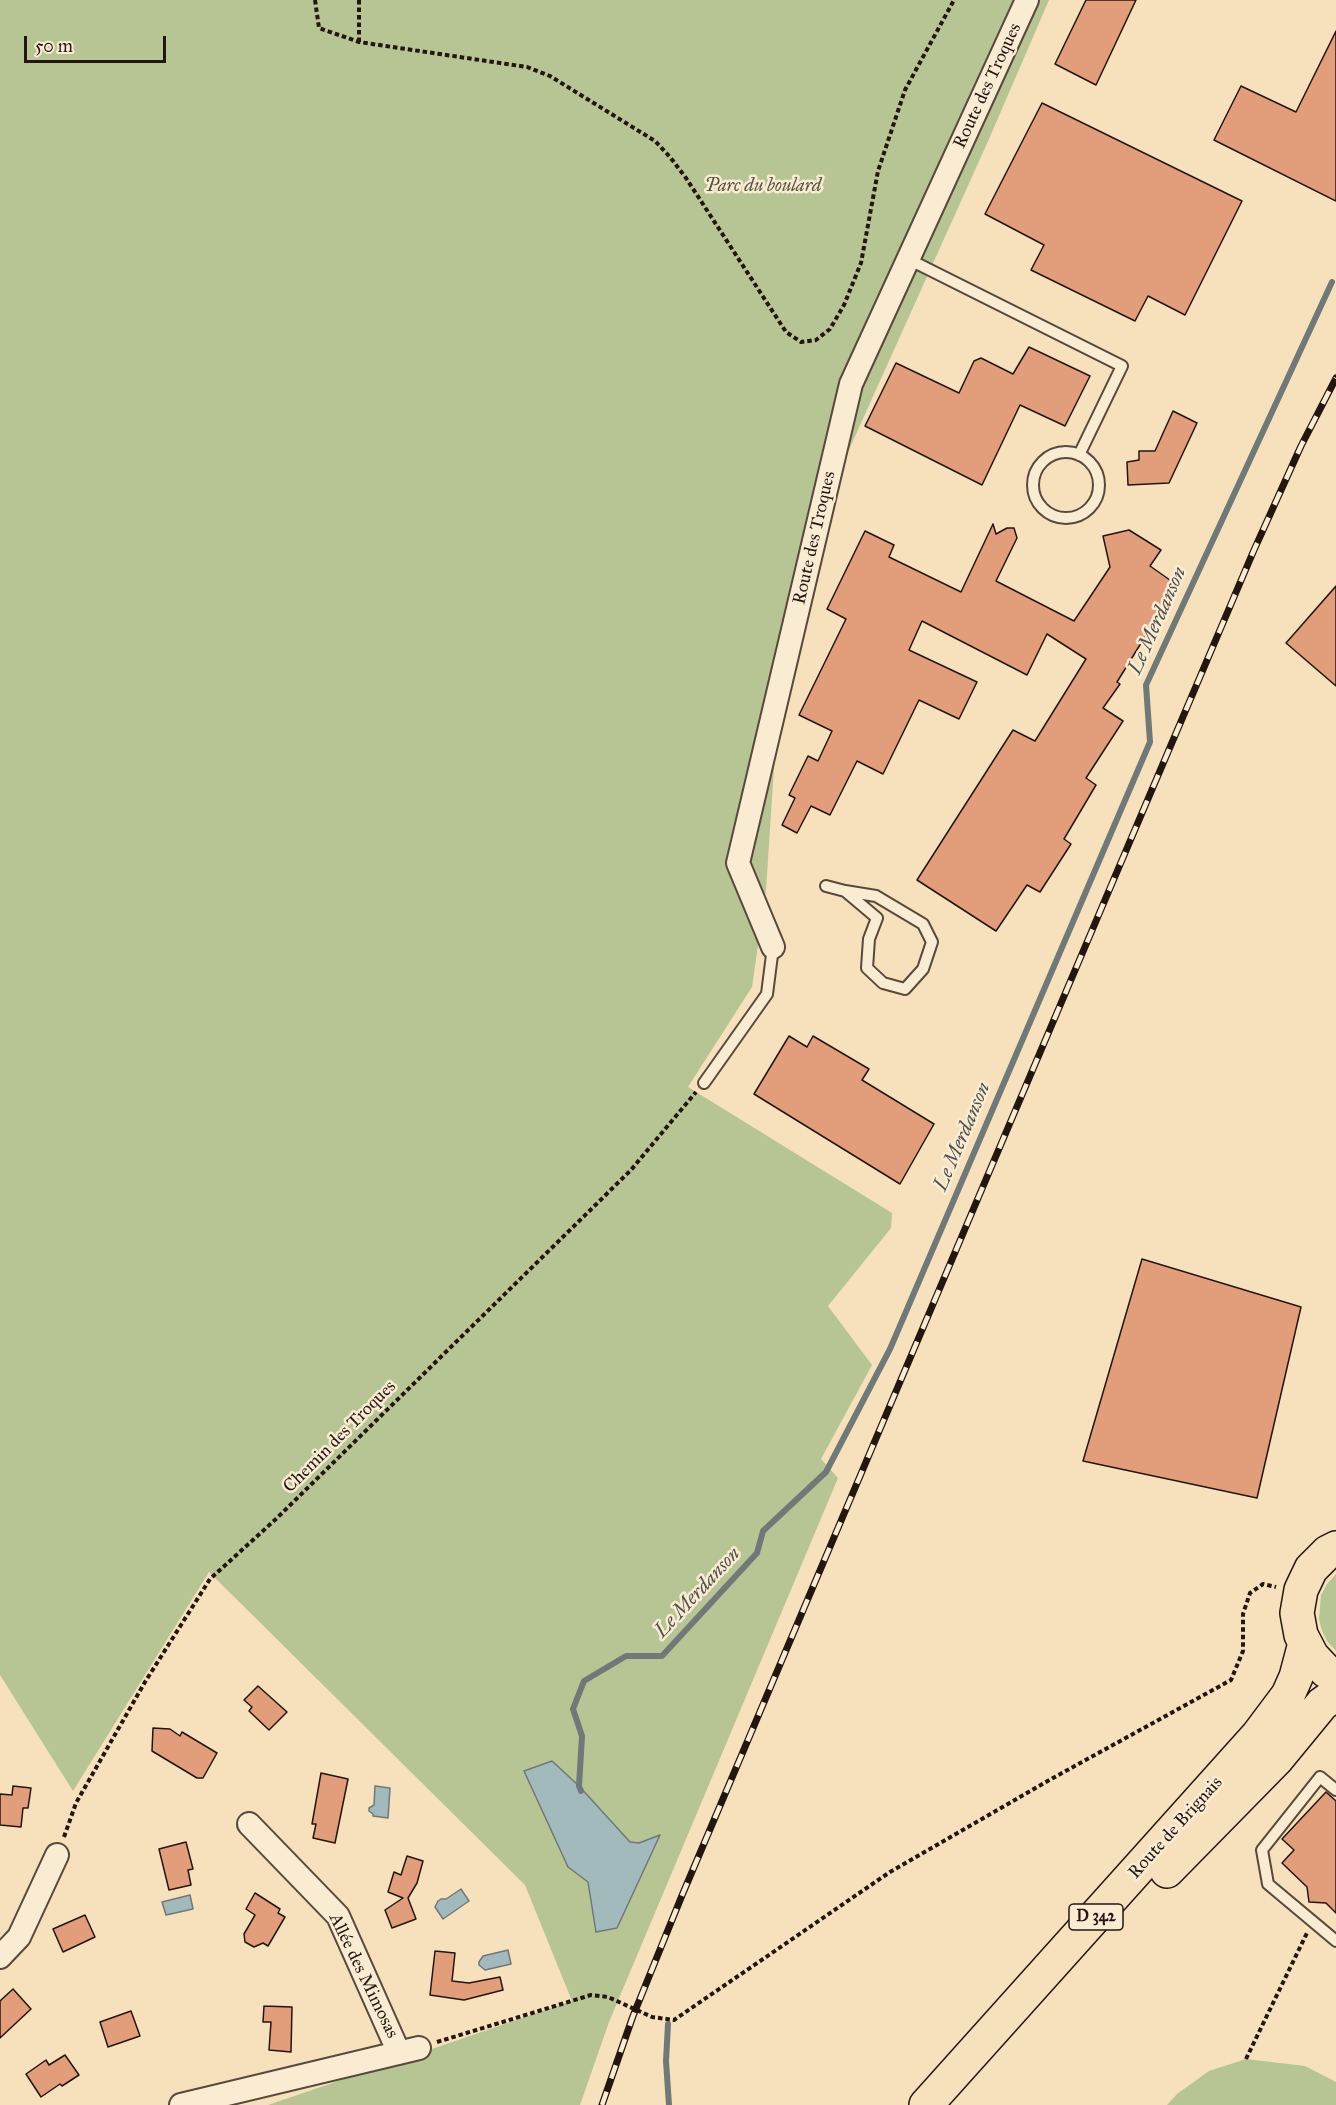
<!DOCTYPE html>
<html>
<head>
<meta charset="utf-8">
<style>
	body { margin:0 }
	#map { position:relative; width:1336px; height:2105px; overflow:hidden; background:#f6e1bc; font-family:"IM FELL Great Primer",serif }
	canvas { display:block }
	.scale { position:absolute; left:24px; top:36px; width:142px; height:27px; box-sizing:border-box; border:3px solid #231611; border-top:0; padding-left:8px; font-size:18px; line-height:21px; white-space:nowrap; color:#231611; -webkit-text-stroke:4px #f9ecd3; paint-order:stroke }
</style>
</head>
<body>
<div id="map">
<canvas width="1336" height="2105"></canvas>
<div class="scale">50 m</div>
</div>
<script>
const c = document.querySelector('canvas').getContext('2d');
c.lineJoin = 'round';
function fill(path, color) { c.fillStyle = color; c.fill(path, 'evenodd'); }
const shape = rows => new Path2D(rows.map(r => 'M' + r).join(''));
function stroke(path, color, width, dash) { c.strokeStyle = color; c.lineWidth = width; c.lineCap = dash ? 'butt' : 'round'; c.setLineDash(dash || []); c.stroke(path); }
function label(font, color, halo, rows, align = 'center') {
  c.font = font + ' "IM FELL Great Primer",serif'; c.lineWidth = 5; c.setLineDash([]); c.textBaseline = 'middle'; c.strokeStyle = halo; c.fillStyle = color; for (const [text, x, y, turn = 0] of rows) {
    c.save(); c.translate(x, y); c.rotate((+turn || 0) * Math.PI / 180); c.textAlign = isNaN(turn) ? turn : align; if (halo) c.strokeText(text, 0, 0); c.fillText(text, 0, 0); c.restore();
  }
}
fill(shape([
	[0,0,1049,0,989,139,816,523,783,630,766,890,752,987,688,1087,892,1213,891,1228,828,1306,872,1365,821,1459,838,1478,609,2022,580,2105,268,2105,572,2001,525,1885,209,1572,73,1791,0,1675],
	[1336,1574,1336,1651,1327,1641,1322,1631,1319,1619,1321,1595,1327,1584],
	[1246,2059,1305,2066,1336,2082,1336,2105,1167,2105,1177,2094,1209,2071]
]), '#b7c494');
const water = shape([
	[552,1761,579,1786,630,1842,639,1843,660,1835,617,1928,596,1932,588,1882,568,1867,524,1771,552,1761],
	[375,1786,390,1788,388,1818,373,1816,373,1814,369,1811,369,1808,374,1805,375,1786],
	[461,1889,469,1901,443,1919,435,1907,438,1901,441,1899,446,1899,461,1889],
	[190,1895,193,1909,166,1915,162,1902,190,1895],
	[508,1950,511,1964,485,1970,479,1965,479,1962,483,1956,508,1950]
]);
fill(water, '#a3babd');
stroke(water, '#707878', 1.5);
stroke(shape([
	[581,1791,579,1786,582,1736,573,1709,584,1681,626,1656,662,1656,757,1553,763,1531,826,1472,890,1349,1150,742,1146,685,1332,282],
	[668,2024,666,2061,669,2105]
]), '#707878', 6);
const building = shape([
	[1086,0,1136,0,1096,85,1055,64,1086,0],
	[1336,31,1336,201,1214,140,1241,86,1296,112,1336,31],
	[1042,103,1242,201,1185,315,1148,296,1135,321,1031,270,1044,245,985,214,1042,103],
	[1029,347,1090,376,1065,426,1020,405,982,485,865,426,896,363,959,393,974,361,981,358,1013,374,1029,347],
	[1173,411,1197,423,1169,483,1128,485,1127,462,1139,460,1139,451,1155,451,1173,411],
	[993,524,996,534,1007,528,1014,528,1017,538,996,581,1074,621,1110,567,1103,536,1129,530,1161,550,1150,566,1177,585,1117,682,1120,684,1103,708,1123,721,1086,778,1096,785,1064,839,1071,844,1040,892,1027,885,996,931,917,880,1013,730,1035,741,1086,659,1047,634,1027,675,922,621,909,650,977,682,959,719,919,700,883,774,857,761,830,815,811,806,797,833,782,825,795,798,789,795,808,756,818,761,832,731,799,715,846,619,827,609,865,531,894,545,889,557,961,592,993,524],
	[1336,586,1336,686,1286,643,1336,586],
	[789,1036,807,1047,813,1036,869,1069,862,1080,934,1124,900,1184,754,1094,789,1036],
	[1142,1259,1301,1307,1257,1498,1083,1461,1142,1259],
	[258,1686,287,1712,269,1730,249,1711,252,1707,244,1700,258,1686],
	[153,1728,170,1729,180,1736,182,1732,217,1753,203,1778,197,1778,152,1751,153,1728],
	[321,1773,348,1779,335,1843,313,1838,316,1824,312,1824,321,1773],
	[13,1786,31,1788,28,1808,23,1808,21,1827,0,1825,0,1794,12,1795,13,1786],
	[1326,1792,1336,1801,1336,1913,1326,1903,1309,1902,1307,1887,1282,1863,1294,1850,1282,1839,1326,1792],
	[186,1842,193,1869,188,1870,191,1885,169,1890,159,1849,186,1842],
	[407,1856,423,1861,417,1883,408,1898,416,1919,392,1928,385,1910,403,1898,388,1892,394,1872,401,1875,407,1856],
	[255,1893,280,1909,278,1913,285,1917,268,1946,263,1943,254,1947,245,1942,244,1934,255,1915,246,1909,255,1893],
	[85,1915,95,1937,63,1952,53,1929,85,1915],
	[435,1951,455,1953,452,1981,469,1983,500,1977,503,1990,464,2000,430,1995,435,1951],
	[13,1989,31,2009,0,2038,0,2001,13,1989],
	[264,2006,292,2007,291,2052,269,2050,271,2022,263,2022,264,2006],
	[131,2011,140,2036,108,2047,100,2022,131,2011],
	[65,2055,79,2075,62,2086,60,2084,41,2097,26,2074,46,2060,49,2065,65,2055]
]);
fill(building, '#e29d7b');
stroke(building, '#231611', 1.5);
const lane = shape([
	[908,259,1122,366,1079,455],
	'1033 485a33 33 0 1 1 66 0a33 33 0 1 1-66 0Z',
	[826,886,845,891,877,918,869,939,867,968,883,983,905,989,923,969,932,942,923,924,876,896,845,891],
	[704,1083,767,994,773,947],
	[1336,1790,1320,1777,1262,1850,1268,1884,1336,1941]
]);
const street = shape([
	[773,947,738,863,851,384,1027,0],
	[249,1824,338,1916,399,2053],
	[0,1957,19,1937,57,1855],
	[181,2105,419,2048]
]);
const primary = shape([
	[1336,1548,1328,1552,1311,1569,1301,1590,1297,1613,1301,1635,1312,1656,1326,1671,1336,1676],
	[1167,1871,1276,1760,1322,1704,1336,1694],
	[926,2105,1258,1735,1288,1695,1296,1677,1305,1643]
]);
stroke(lane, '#58493c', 14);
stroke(street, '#58493c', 26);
stroke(primary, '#231611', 36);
stroke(shape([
	[315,0,319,28,359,42,527,67,550,76,655,141,670,157,686,178,786,332,801,342,816,340,830,329,844,305,861,263,878,171,905,90,954,0],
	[359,42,359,0],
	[64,1837,76,1803,145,1682,210,1579,276,1519,631,1170,696,1092],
	[437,2042,591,1995,608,1997,652,2017,674,2020,890,1872,1053,1778,1231,1680,1243,1651,1243,1614,1250,1593,1263,1584,1276,1587],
	[1246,2059,1307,1933]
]), '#231611', 4, [4.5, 3]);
stroke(lane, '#f9ecd3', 10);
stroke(street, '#f9ecd3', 22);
stroke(primary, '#f6e1bc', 33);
const rail = shape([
	[602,2105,633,2016,683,1893,987,1177,1254,550,1301,446,1336,378]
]);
stroke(rail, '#231611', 7);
stroke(rail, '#f9ecd3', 4.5, [14]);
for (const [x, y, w] of [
	[1096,1917,54]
]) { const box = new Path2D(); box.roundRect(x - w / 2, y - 13, w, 26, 4.5); c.fillStyle = '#f9ecd3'; c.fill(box); stroke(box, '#231611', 1.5); }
label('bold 16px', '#231611', null, [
	["D 342",1096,1917]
]);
label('18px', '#231611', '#f9ecd3', [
	["Route des Troques",988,86,-65],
	["Route des Troques",815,538,-77],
	["Chemin des Troques",340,1437,-45],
	["Route de Brignais",1176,1828,-48],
	["Allée des Mimosas",363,1976,64]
]);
label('italic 18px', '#57533f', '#f9ecd3', [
	["Parc du boulard",763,187]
]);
label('italic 20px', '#504f4d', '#f9ecd3', [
	["Le Merdanson",1158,621,-66],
	["Le Merdanson",963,1137,-67],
	["Le Merdanson",698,1593,-47]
]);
</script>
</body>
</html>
